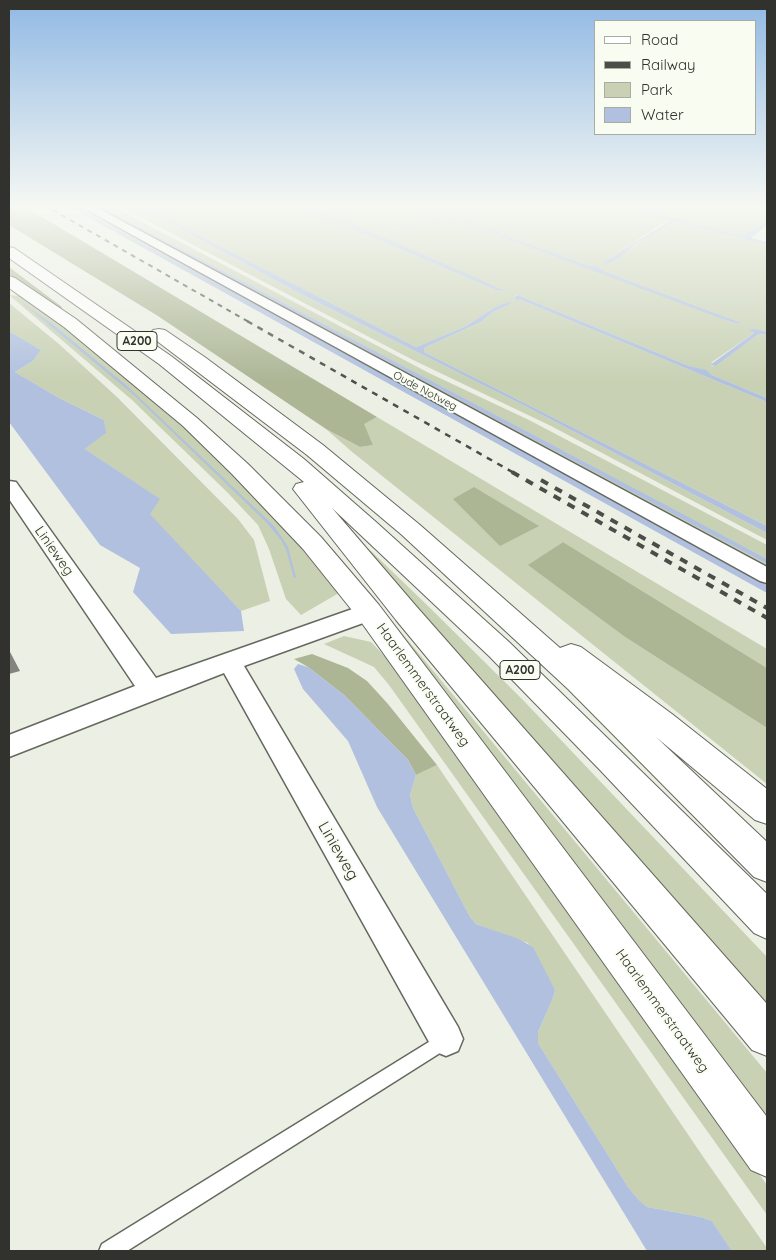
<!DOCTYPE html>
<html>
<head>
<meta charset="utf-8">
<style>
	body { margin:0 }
	#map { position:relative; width:776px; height:1260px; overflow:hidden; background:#ecefe4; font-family:Quicksand,sans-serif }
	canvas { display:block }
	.frame { position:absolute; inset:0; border:10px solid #31322e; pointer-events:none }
	.legend { position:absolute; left:594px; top:20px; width:162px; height:115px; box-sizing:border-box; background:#f9fdf1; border:1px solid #a9aca3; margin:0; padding:6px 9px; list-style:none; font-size:15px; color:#31322e }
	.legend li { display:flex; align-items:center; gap:10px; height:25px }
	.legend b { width:25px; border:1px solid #a9aca3 }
</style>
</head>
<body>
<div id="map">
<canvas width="776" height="1260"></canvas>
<div class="frame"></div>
<ul class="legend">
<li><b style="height:6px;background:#fff"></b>Road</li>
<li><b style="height:6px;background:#4c4d48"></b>Railway</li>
<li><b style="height:14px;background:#c8d1b4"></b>Park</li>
<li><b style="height:14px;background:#b0c0de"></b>Water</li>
</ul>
</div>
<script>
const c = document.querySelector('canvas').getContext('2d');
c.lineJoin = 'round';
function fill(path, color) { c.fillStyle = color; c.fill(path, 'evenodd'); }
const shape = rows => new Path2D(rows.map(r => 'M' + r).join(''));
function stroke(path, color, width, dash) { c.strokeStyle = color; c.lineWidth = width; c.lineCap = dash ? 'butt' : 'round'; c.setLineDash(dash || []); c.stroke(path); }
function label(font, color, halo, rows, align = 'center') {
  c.font = font + ' Quicksand,sans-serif'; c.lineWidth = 4; c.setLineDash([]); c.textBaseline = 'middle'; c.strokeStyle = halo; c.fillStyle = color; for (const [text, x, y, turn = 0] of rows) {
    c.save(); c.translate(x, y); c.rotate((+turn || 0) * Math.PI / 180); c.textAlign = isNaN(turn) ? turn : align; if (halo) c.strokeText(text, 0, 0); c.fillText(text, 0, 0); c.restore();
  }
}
fill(shape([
	[90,205,105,211,668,510,767,564,767,571],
	[99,205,110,205,429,373,529,420,767,545,767,559],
	[117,205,135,205,142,209,301,294,529,408,767,533,767,540,551,426,413,360],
	[141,205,204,205,208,207,295,205,496,290,508,292,302,205,416,205,441,215,382,233,446,216,739,324,742,323,604,271,597,266,587,265,423,205,617,205,668,220,602,263,607,264,658,230,675,222,767,245,767,332,749,328,754,333,712,362,711,366,716,366,759,334,767,335,767,398,712,375,704,370,689,366,518,295,514,296,517,301,521,300,767,402,767,526,424,352,424,348,481,322,493,312,511,304,509,303,495,307,466,326,416,347],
	[625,205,742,205,767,211,767,221,742,236],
	[9,295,20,296,38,307,96,351,159,404,244,484,299,541,339,593,301,615,286,599,269,549,258,525,227,492,132,400],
	[9,303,59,344,117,397,238,519,254,540,270,601,241,611,149,514,159,499,85,449,105,433,104,420,59,398,15,372,33,361,41,350,9,331],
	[377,417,767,649,767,668,563,542,529,565,625,637,767,728,767,784,351,451,326,429,360,447,373,445,363,424],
	[368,551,371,551,426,604,523,700,767,957,767,1007],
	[352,573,767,1073,767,1122,351,575],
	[344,636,371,642,391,663,767,1185,767,1215,389,685,374,667,324,644],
	[437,765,704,1158,767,1248,767,1251,732,1251,712,1221,701,1217,647,1207,639,1200,628,1187,538,1043,538,1032,553,998,555,990,528,943,476,924,470,917,413,808,410,795,416,775]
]), '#c8d1b4');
fill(shape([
	[9,205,22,205,377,417,364,424,373,445,360,447,326,429,158,316,9,225],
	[9,267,62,307,61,310,9,274],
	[474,487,539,526,500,546,453,499],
	[563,542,767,668,767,728,625,637,528,565],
	[312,654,348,668,367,681,388,704,437,765,416,775,408,760,344,695,308,667,294,659]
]), '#acb695');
fill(shape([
	[66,205,73,205,149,246,767,585,767,593],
	[94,205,99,205,698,522,767,559,767,564],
	[135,205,141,205,416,347,466,326,495,307,509,302,511,304,493,312,481,322,424,348,424,352,767,526,767,533,529,408,301,294],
	[295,205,302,205,376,234,508,292,496,290],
	[416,205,423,205,587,265,597,266,604,271,742,323,739,324,720,318,446,216,382,233,441,215],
	[617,205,625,205,742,236,767,221,767,225,751,238,767,242,767,245,675,222,635,244,619,258,605,265,602,263,669,221],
	[518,295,689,366,706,370,712,375,767,398,767,402,521,300,517,301,514,297],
	[21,302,50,322,127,386,275,527,288,547,296,578,294,578,286,549,281,540,266,522,134,395],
	[748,328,760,330,767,332,767,335,759,334,716,366,710,365,754,333],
	[9,331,41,350,33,361,15,372,59,398,104,420,106,433,85,449,160,499,150,514,241,611,244,631,171,634,133,592,140,568,100,545,9,422],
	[298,664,308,667,344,695,408,760,416,775,410,795,413,808,470,917,476,924,519,939,533,947,555,990,553,998,538,1032,538,1043,628,1187,639,1200,647,1207,701,1217,712,1221,732,1251,647,1251,377,807,348,741,303,689,294,669]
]), '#b0c0de');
const lane = shape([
	[445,1032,451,1034,453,1040,451,1046,127,1251,99,1251,102,1244,445,1032]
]);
const street = shape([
	[78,205,92,205,767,567,767,583,760,581,78,205],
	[9,481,16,482,156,678,361,606,369,604,377,606,380,612,377,618,244,666,458,1027,463,1039,458,1051,446,1056,434,1051,224,673,9,757,9,735,135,686,9,499,9,481]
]);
const secondary = shape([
	[9,276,15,278,76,319,197,418,248,464,321,537,379,605,767,1117,767,1177,751,1170,359,619,303,549,232,474,183,426,64,327,9,288,9,276]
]);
const highway = shape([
	[9,247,14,248,171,356,304,459,376,522,509,642,767,894,767,939,754,933,600,770,489,656,332,508,416,606,767,1004,767,1056,752,1050,396,620,293,489,296,484,304,482,159,364,9,258,9,247],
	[159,329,165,330,206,358,323,445,420,525,560,648,571,644,581,647,672,714,767,789,767,824,755,820,656,737,767,842,767,882,754,877,568,689,402,535,307,455,153,338,150,334,153,330,159,329]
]);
stroke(lane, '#65685e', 3);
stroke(street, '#65685e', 3);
stroke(secondary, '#65685e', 2);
stroke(highway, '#65685e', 2);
fill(lane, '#fff');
fill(street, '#fff');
fill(secondary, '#fff');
fill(highway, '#fff');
stroke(shape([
	[44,205,249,322]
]), '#4c4d48', 2, [5, 5]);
stroke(shape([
	[247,321,514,473]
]), '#4c4d48', 2.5, [6, 6]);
stroke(shape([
	[512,472,767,618],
	[541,480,767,608]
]), '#4c4d48', 4, [8, 8]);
fill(shape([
	[9,650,20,671,9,674]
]), '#82847d');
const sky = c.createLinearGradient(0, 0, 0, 382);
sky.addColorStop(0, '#91b9e4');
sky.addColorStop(0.54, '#f6f8f3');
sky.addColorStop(1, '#f6f8f300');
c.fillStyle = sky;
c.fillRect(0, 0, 776, 382);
label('11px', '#31322e', '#f9fdf1', [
	["Oude Notweg",425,391,28]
]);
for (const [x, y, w] of [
	[137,341,40],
	[520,670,40]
]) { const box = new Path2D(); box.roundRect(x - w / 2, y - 9.5, w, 19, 4); c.fillStyle = '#f9fdf1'; c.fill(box); stroke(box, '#31322e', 1); }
label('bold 12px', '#31322e', null, [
	["A200",137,341],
	["A200",520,670]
]);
label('14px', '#31322e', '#f9fdf1', [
	["Linieweg",54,551,55],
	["Haarlemmerstraatweg",423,685,54],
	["Haarlemmerstraatweg",662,1011,54]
]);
label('16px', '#31322e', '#f9fdf1', [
	["Linieweg",338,851,60]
]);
</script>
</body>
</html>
